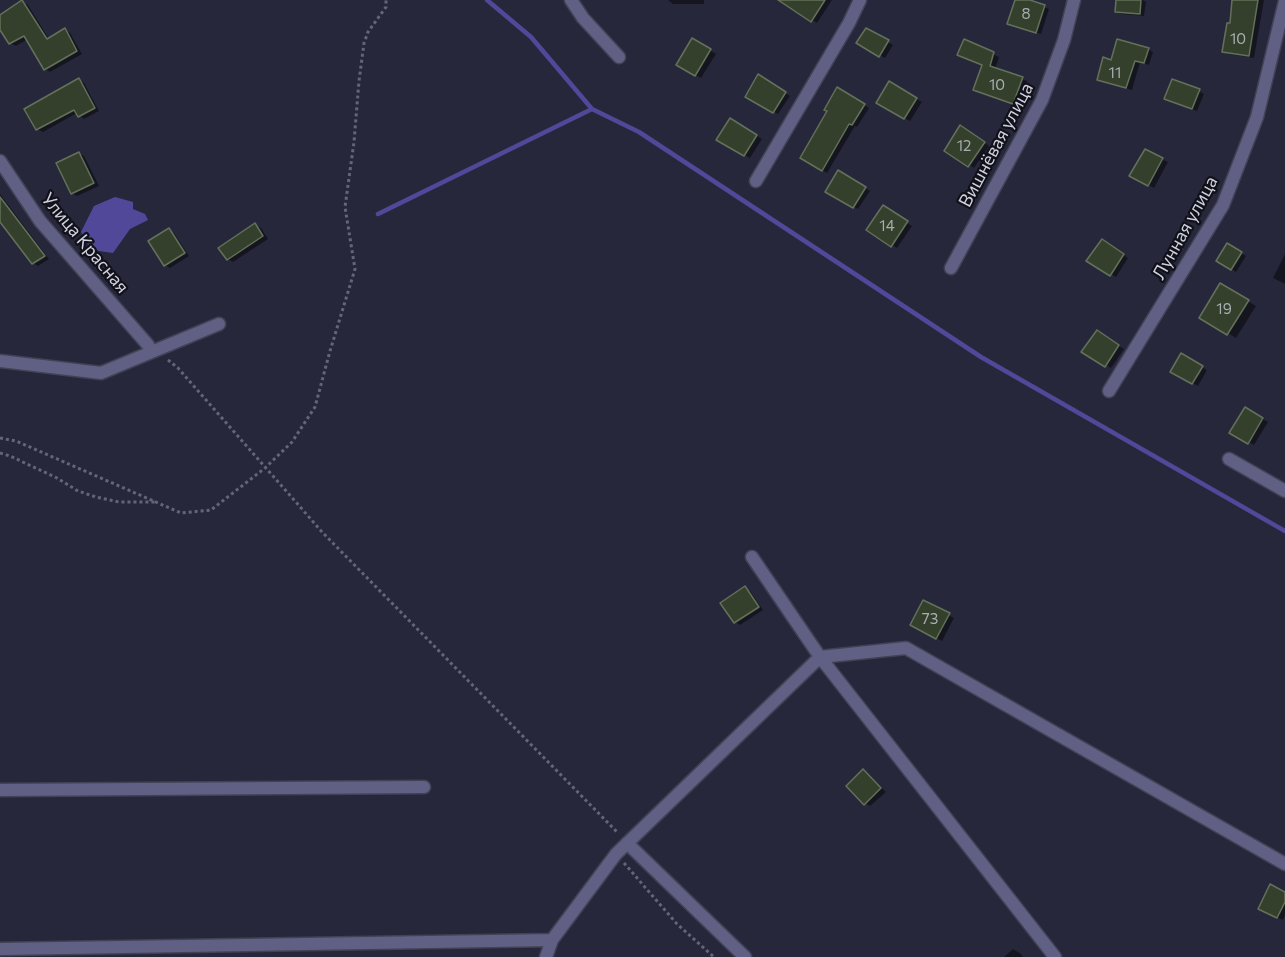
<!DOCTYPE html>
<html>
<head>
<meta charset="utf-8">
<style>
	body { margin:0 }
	canvas { display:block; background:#27273c }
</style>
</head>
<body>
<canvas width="1285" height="957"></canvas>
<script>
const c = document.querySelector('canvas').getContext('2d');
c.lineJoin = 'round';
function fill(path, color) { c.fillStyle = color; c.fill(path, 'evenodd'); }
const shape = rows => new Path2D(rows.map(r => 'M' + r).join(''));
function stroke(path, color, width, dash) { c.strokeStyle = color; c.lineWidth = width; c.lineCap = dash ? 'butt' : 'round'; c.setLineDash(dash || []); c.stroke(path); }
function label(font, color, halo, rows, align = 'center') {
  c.font = font + ' Commissioner,sans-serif'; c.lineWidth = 4.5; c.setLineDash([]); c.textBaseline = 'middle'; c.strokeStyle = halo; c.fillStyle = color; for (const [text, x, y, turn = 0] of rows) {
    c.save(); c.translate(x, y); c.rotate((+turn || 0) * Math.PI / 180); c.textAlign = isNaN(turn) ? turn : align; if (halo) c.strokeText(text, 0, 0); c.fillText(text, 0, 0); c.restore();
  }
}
fill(shape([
	[115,197,133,202,133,209,145,214,148,220,130,229,113,253,99,251,89,246,81,232,94,206]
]), '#514899');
fill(shape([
	[668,0,704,0,704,4,673,4],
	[789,0,832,0,817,23,787,4],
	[1016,0,1026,0,1049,9,1041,34,1014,26],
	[1117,0,1142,0,1146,2,1144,16,1121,14,1116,11],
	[1234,0,1264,0,1254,58,1229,54,1224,51,1231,25],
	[23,2,28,5,49,39,65,30,70,33,82,54,50,72,45,69,28,39,16,46,10,43,0,27,0,16],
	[867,30,893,45,885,58,858,43],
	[693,40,716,54,701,78,678,64],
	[965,41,999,57,995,69,1027,81,1019,106,980,92,983,65],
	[1148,49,1153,52,1149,65,1140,62,1132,90,1104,82,1112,61],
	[759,76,790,96,778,114,747,96],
	[79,80,84,83,99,111,84,119,77,113,43,132,37,129],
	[890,83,922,102,910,121,878,103],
	[838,89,869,108,857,127,855,126,827,173,802,158,829,111],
	[1199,91,1204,94,1197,111,1171,101],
	[730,120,762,139,750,158,718,140],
	[961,127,989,146,974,168,946,150],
	[1145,151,1168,162,1154,188,1131,176],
	[79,153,84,156,99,186,77,196,72,193],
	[839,172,870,191,858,209,827,191],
	[0,194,49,259,38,266,33,263,0,219],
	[883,207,912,226,897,248,868,230],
	[255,225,261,228,268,239,233,262,228,259],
	[169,230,174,233,189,256,170,268,165,265],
	[1107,244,1128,258,1116,277,1088,260],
	[1228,245,1246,256,1236,272,1218,260],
	[1285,254,1285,284,1273,278],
	[1221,285,1256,306,1236,338,1201,317],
	[1103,335,1124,349,1111,368,1084,351],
	[1181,355,1207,370,1198,386,1172,371],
	[1245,409,1268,422,1254,445,1231,432],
	[745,588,750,591,763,610,740,625,735,622],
	[924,602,954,618,942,641,912,625],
	[863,771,886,792,870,806,865,803],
	[1285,893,1285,915,1283,920,1265,911],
	[1013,949,1021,954,1023,957,1004,957]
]), '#0007');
stroke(shape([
	[487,0,531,37,592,109],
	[378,214,592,109,639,132,981,357,1285,531]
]), '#514899', 4.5);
const building = shape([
	[22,0,47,39,65,28,77,51,44,70,24,36,9,44,0,30,0,15,22,0],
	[778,0,825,0,811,22,778,0],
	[1015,0,1030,0,1045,5,1036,33,1007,24,1015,0],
	[1116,0,1141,0,1140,14,1115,12,1116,0],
	[1232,0,1258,0,1249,56,1222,52,1227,23,1230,23,1232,0],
	[866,28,889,40,879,57,856,43,866,28],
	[692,38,711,49,695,76,676,65,692,38],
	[964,39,994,52,990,66,1023,77,1013,104,973,90,982,65,957,55,964,39],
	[1117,39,1149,48,1144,63,1135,61,1126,88,1097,80,1103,57,1111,60,1117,39],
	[758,74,786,92,773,113,745,97,758,74],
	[79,78,95,108,78,117,74,110,36,130,24,109,79,78],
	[1172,79,1200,89,1192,109,1164,99,1172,79],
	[889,81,917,98,904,119,876,103,889,81],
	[837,87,865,104,852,125,849,124,822,171,800,158,827,111,824,110,837,87],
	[730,118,757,135,744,156,716,140,730,118],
	[960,125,985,142,968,167,944,151,960,125],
	[1145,149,1163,158,1148,186,1129,176,1145,149],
	[79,152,94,183,71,194,56,163,79,152],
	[838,170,866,187,853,208,825,192,838,170],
	[0,197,45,256,32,264,0,222,0,197],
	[883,205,908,221,891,247,866,230,883,205],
	[255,223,263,236,227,260,218,248,255,223],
	[169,228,185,253,164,266,148,241,169,228],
	[1102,239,1124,254,1110,276,1086,261,1102,239],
	[1227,243,1242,252,1231,270,1216,261,1227,243],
	[1220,283,1249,300,1227,335,1199,318,1220,283],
	[1097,330,1119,345,1105,367,1081,352,1097,330],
	[1181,353,1203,366,1192,384,1170,372,1181,353],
	[1245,407,1263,418,1248,444,1229,433,1245,407],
	[745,586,759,607,734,623,720,603,745,586],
	[923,600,950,613,936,639,910,625,923,600],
	[863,769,881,788,864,805,846,786,863,769],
	[1270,884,1285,892,1285,902,1277,918,1258,909,1270,884]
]);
fill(building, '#34402b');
stroke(building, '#63715a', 1.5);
const street = shape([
	[571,0,583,18,619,57],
	[0,161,40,221,148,345],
	[756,181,849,23,860,0],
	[951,268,1042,100,1064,40,1074,0],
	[0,361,101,373,219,324],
	[1109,391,1223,205,1257,117,1285,1],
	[1229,459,1285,491],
	[752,557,820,657,1055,957],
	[0,790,424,787],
	[627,843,745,957],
	[0,949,552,940,616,854,820,657,906,648,1285,864],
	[546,957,552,940]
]);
stroke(street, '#424256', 15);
stroke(shape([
	[168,360,178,368,323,533,618,833],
	[0,438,16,441,181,513,211,510,265,468,292,442,315,407,330,351,355,269,345,207,354,142,359,81,364,43,368,32,386,7,386,0],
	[0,453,10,456,57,478,78,491,96,497,119,502,156,502],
	[624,863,677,924,714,957]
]), '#646577', 3, [3, 3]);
stroke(street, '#606084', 12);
label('15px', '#a9adb2', null, [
	["8",1026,14],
	["10",1238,39],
	["11",1115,73],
	["10",997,85],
	["12",964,146],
	["14",887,226],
	["19",1224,309],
	["73",930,619]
]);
label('18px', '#d0d1df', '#11111a', [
	["Вишнёвая улица",996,145,-62],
	["Лунная улица",1185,228,-61],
	["Улица Красная",85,243,50]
]);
</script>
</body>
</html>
